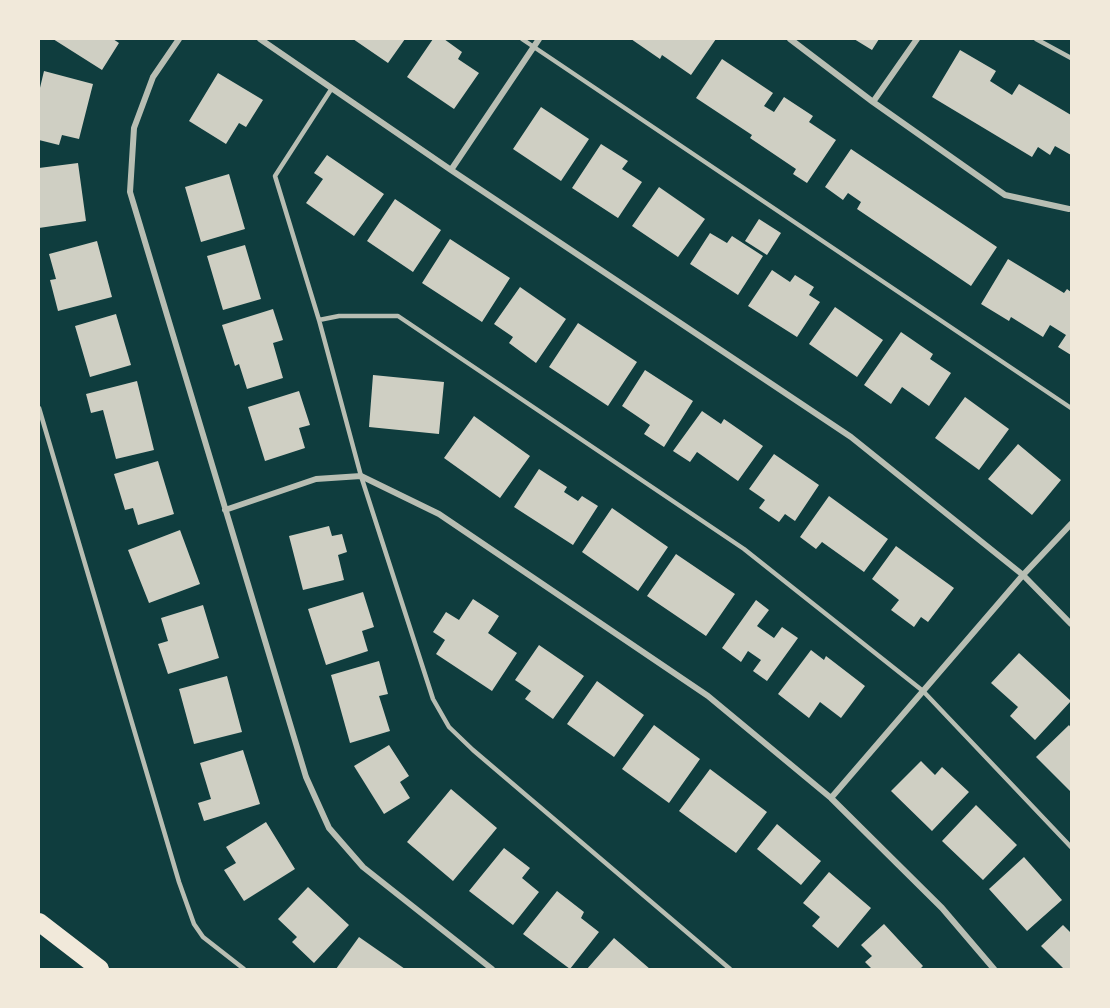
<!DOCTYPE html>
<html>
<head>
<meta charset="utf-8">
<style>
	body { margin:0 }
	#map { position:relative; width:1110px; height:1008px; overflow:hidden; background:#0f3d3e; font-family:"PT Sans Narrow",sans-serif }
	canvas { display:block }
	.frame { position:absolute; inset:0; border:40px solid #f1e9da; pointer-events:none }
</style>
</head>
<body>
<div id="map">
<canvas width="1110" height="1008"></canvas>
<div class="frame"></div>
</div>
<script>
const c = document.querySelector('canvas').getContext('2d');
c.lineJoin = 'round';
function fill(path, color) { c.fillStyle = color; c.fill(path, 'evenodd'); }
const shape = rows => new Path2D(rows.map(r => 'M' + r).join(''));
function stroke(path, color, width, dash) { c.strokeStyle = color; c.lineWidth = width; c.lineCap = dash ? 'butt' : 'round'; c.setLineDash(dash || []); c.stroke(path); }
fill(shape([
	[53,39,113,39,119,43,102,70],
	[353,39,405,39,388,63],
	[433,39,444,39,462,52,458,59,479,73,454,109,407,77],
	[631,39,716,39,691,75,662,55,660,59],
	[854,39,879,39,872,50],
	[960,50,996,71,990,81,1012,95,1019,84,1071,115,1071,155,1055,146,1050,155,1038,147,1032,157,932,97],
	[722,59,773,93,764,106,774,112,784,97,813,116,809,122,836,140,807,183,793,174,796,169,750,138,752,135,696,98],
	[44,71,93,84,79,139,62,135,59,145,39,140,39,92],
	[218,73,263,100,246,127,239,123,226,144,189,121],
	[541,107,589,139,561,181,513,149],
	[601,144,628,161,622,169,642,182,618,218,572,188],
	[851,149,997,247,971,286,857,209,861,202,848,193,843,200,825,187],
	[327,155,384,194,354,236,306,203,323,179,314,173],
	[78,163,86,221,39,228,39,168],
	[229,174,245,229,201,242,185,187],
	[659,187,705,219,678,257,632,226],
	[395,199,441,230,413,272,367,241],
	[759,219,781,233,767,255,745,241],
	[710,233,727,243,732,236,763,256,738,295,690,264],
	[450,239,510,278,482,322,422,283],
	[97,241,112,297,58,311,50,280,56,279,49,254],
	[245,245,261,299,223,310,207,256],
	[1008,259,1064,293,1067,289,1071,292,1071,355,1058,347,1066,335,1050,325,1043,337,1011,317,1009,321,981,304],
	[772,270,790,282,795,275,814,287,809,295,820,302,797,337,748,306],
	[520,287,566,319,536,363,509,343,513,337,494,324],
	[835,307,883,340,857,377,809,344],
	[273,309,283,340,273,343,283,378,247,389,239,364,235,366,222,325],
	[116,314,131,365,90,377,75,326],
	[578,323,637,362,608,406,549,367],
	[901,332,933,354,930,359,951,373,929,406,902,387,891,404,864,385],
	[645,370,693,401,664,447,644,434,650,425,622,406],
	[373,375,444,382,439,434,369,427],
	[137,381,154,450,116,459,103,410,91,413,86,394],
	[299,391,310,425,299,428,305,448,265,461,248,407],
	[965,397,1009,429,979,470,935,438],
	[702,411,721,424,724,419,763,446,738,481,697,452,690,462,673,451],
	[474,416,530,456,500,498,444,458],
	[1018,444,1061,480,1032,515,988,479],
	[774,454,819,485,795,521,785,514,779,522,759,508,765,500,749,489],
	[158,461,174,514,138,525,133,508,125,510,114,474],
	[539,469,567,487,564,492,578,501,582,496,598,506,573,545,514,507],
	[829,496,888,539,864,572,822,542,816,549,800,537],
	[612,508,668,547,638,591,582,552],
	[329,526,332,536,342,534,347,552,338,555,344,580,303,590,289,536],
	[180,530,200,584,149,603,128,550],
	[896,546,954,588,928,622,921,617,914,627,891,610,899,600,872,579],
	[676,554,735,594,706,636,647,596],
	[363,592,374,627,362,631,368,651,326,665,308,609],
	[473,599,499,616,488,633,517,653,492,691,436,654,445,640,433,632,446,612,459,620],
	[756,600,769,610,757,626,774,638,782,627,798,638,767,681,753,671,761,660,748,651,741,662,722,648],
	[203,605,219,658,168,674,158,644,168,641,161,618],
	[539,645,584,676,553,719,525,699,531,691,515,680],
	[811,650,824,660,826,656,865,686,841,718,820,702,809,718,778,694],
	[1019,653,1071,701,1035,740,1010,716,1018,707,991,683],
	[379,661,388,694,379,696,390,731,350,743,331,675],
	[227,676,242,732,194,744,179,689],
	[597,681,644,715,614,757,567,724],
	[654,725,700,759,669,803,622,769],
	[1069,725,1071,728,1071,792,1036,757],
	[389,745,409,776,400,782,410,798,384,814,354,766],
	[243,750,260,804,204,821,198,803,211,799,200,763],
	[921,761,935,775,942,767,969,792,932,831,891,791],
	[710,769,767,812,736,853,679,811],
	[451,789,497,828,453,881,407,842],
	[976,805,1017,845,983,880,942,841],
	[266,822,295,869,244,901,224,870,236,863,226,847],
	[777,824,821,861,801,885,757,849],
	[504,848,530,868,522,878,539,892,513,925,469,891],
	[1024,857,1062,900,1027,931,989,889],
	[829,872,871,908,838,948,812,926,820,917,803,903],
	[308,887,349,925,314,963,292,942,297,937,278,919],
	[557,891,584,912,581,918,599,932,570,969,523,934],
	[884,924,923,966,920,969,872,969,865,962,872,956,861,945],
	[1063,925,1071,933,1071,969,1064,969,1041,946],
	[359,937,405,969,336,969],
	[614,938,650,969,587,969]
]), '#cfcfc3');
stroke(shape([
	[522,39,1071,408],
	[1036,39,1071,58],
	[332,88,275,176,319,320,361,476,433,699,449,727,473,750,730,969],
	[319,320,339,316,398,316,744,549,923,691,1071,847],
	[39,408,179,882,194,924,203,937,244,969]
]), '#b8beb3', 4.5);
stroke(shape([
	[179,39,153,77,134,128,130,192,306,777,329,828,363,867,492,969],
	[260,39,451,170,851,437,1023,575,1071,624],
	[790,39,873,102,1005,195,1069,209],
	[873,102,917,39],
	[451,170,539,39],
	[225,510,316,479,361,476,439,514,708,696,831,798,942,908,994,969],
	[831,798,1023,575,1071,524]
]), '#b8beb3', 6);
stroke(shape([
	[39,922,100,969]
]), '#f1e9da', 18);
</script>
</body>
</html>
